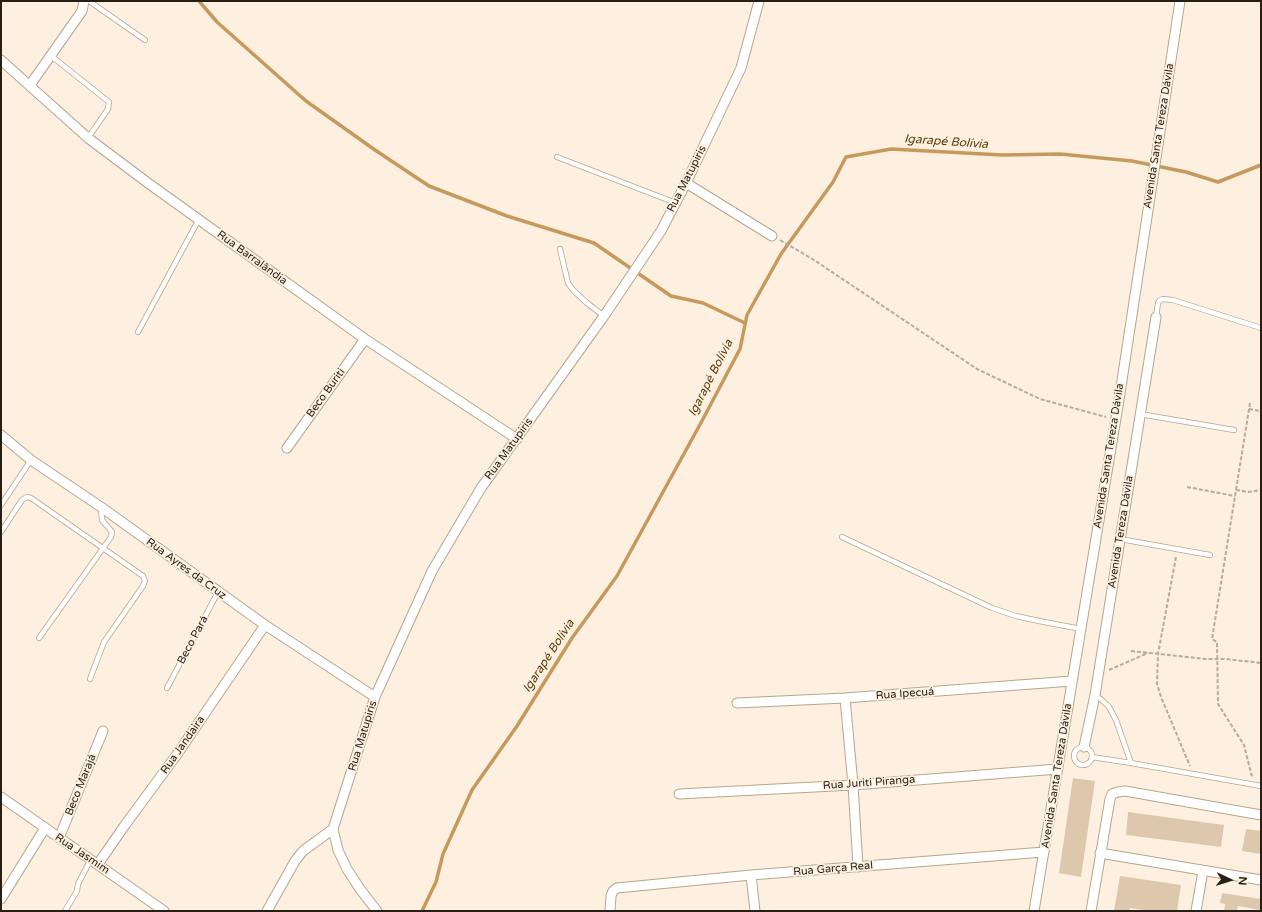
<!DOCTYPE html>
<html>
<head>
<meta charset="utf-8">
<style>
	body { margin:0 }
	#map { position:relative; width:1262px; height:912px; overflow:hidden; background:#fdf0e0; font-family:"Varela Round",sans-serif }
	canvas { display:block }
	.frame { position:absolute; inset:0; border:2px solid #261f15; pointer-events:none }
	.north { position:absolute; left:1210px; top:860px; width:40px; height:40px; -webkit-text-stroke:3px #fdf0e0; paint-order:stroke; rotate:94deg; font-size:11px; font-weight:700; line-height:16px; text-align:center; color:#261f15 }
	.north::after { content:''; display:block; margin:auto; width:14px; height:18px; background:#261f15; clip-path:polygon(50% 0,100% 100%,50% 72%,0 100%) }
</style>
</head>
<body>
<div id="map">
<canvas width="1262" height="912"></canvas>
<div class="frame"></div>
<div class="north">N</div>
</div>
<script>
const c = document.querySelector('canvas').getContext('2d');
c.lineJoin = 'round';
const shape = rows => new Path2D(rows.map(r => 'M' + r).join(''));
function stroke(path, color, width, dash) { c.strokeStyle = color; c.lineWidth = width; c.lineCap = dash ? 'butt' : 'round'; c.setLineDash(dash || []); c.stroke(path); }
function fill(path, color) { c.fillStyle = color; c.fill(path, 'evenodd'); }
function label(font, color, halo, rows, align = 'center') {
  c.font = font + ' "Varela Round",sans-serif'; c.lineWidth = 3.5; c.setLineDash([]); c.textBaseline = 'middle'; c.strokeStyle = halo; c.fillStyle = color; for (const [text, x, y, turn = 0] of rows) {
    c.save(); c.translate(x, y); c.rotate((+turn || 0) * Math.PI / 180); c.textAlign = isNaN(turn) ? turn : align; if (halo) c.strokeText(text, 0, 0); c.fillText(text, 0, 0); c.restore();
  }
}
stroke(shape([
	[199,1,217,22,306,101,375,150,429,186,507,216,594,243,671,296,703,303,745,323],
	[422,911,436,882,443,854,472,790,517,726,572,638,617,576,703,419,740,349,747,315,781,254,833,182,846,157,891,149,1002,155,1060,154,1132,161,1186,172,1218,182,1261,165]
]), '#c6995c', 3.5);
fill(shape([
	[1073,778,1095,781,1081,877,1059,873],
	[1128,812,1224,825,1221,847,1126,835],
	[1246,829,1261,831,1261,854,1242,851],
	[1120,876,1181,885,1177,911,1149,911,1130,908,1130,911,1114,911],
	[1222,893,1261,899,1261,910,1238,906,1237,911,1224,911,1225,904,1220,903]
]), '#ddc8ae');
const lane = shape([
	[89,1,145,40],
	[50,55,109,102,108,109,88,138],
	[557,157,676,203],
	[560,249,568,283,573,290,587,303,604,316],
	[1156,317,1158,303,1160,300,1163,299,1173,300,1261,328],
	[138,332,199,219],
	[1140,414,1234,430],
	[1,505,31,460],
	[1,532,22,500,27,497,31,498,143,576,145,581,143,586,104,642,90,679],
	[842,537,992,608,1016,616,1039,621,1081,629],
	[1120,539,1210,555],
	[39,638,111,537,112,532,102,520,101,509],
	[167,688,218,592],
	[1095,695,1103,701,1109,707,1116,720,1131,763],
	'1074 756a9 9 0 1 1 18 0a9 9 0 1 1-18 0Z',
	[1092,757,1131,763,1261,786],
	[65,911,77,891,78,884,91,859]
]);
const street = shape([
	[1,60,88,138,148,183,365,339,517,439],
	[30,85,82,11,84,1],
	[686,183,772,236],
	[1,435,31,460,101,507,265,625,375,697],
	[287,448,365,339],
	[845,698,853,785,858,867],
	[737,703,845,698,1072,681],
	[1084,747,1095,695,1156,317],
	[679,794,853,785,1058,769],
	[1,797,164,911],
	[59,838,103,731],
	[1100,853,1261,880],
	[98,864,125,825,178,753,265,625],
	[751,875,755,911],
	[1,899,45,828],
	[267,911,295,861,303,851,333,829],
	[377,911,360,889,347,869,338,850,333,829,375,697,432,571,481,488,604,316,661,231,686,183,741,68,759,1],
	[610,911,611,896,613,891,617,888,751,875,1044,852],
	[1034,911,1119,400,1180,1],
	[1091,911,1110,799,1112,794,1118,792,1125,791,1261,815],
	[1196,911,1203,871]
]);
stroke(lane, '#b9a58b', 6);
stroke(street, '#b9a58b', 11);
stroke(shape([
	[780,240,814,260,977,369,1040,399,1106,417],
	[1250,403,1212,639,1217,642,1218,704,1244,745,1252,777],
	[1249,409,1261,411],
	[1187,487,1235,496],
	[1236,490,1249,492,1261,490],
	[1176,557,1158,654,1157,684,1161,697,1190,766],
	[1131,651,1206,659,1226,659,1261,663],
	[1109,670,1148,653]
]), '#b7ac9e', 2, [4, 2]);
stroke(lane, '#fff', 4.5);
stroke(street, '#fff', 9);
label('11px', '#261f15', '#fdf0e0', [
	["Avenida Santa Tereza Dávila",1159,136,-81],
	["Rua Matupiris",687,179,-63],
	["Rua Barralândia",252,258,36],
	["Beco Buriti",326,393,-54],
	["Rua Matupiris",509,449,-54],
	["Avenida Santa Tereza Dávila",1109,456,-81],
	["Avenida Tereza Dávila",1121,532,-81],
	["Rua Ayres da Cruz",186,569,36],
	["Beco Pará",193,640,-62],
	["Rua Ipecuá",905,694,-4],
	["Rua Matupiris",363,736,-73],
	["Rua Jandaira",183,745,-55],
	["Avenida Santa Tereza Dávila",1057,776,-81],
	["Rua Juriti Piranga",869,783,-4],
	["Beco Marajá",81,785,-68],
	["Rua Jasmim",82,854,34],
	["Rua Garça Real",833,869,-5]
]);
label('italic 12px', '#5c3d0b', '#fdf0e0', [
	["Igarapé Bolívia",946,142,4],
	["Igarapé Bolívia",711,378,-63],
	["Igarapé Bolívia",549,656,-57]
]);
</script>
</body>
</html>
